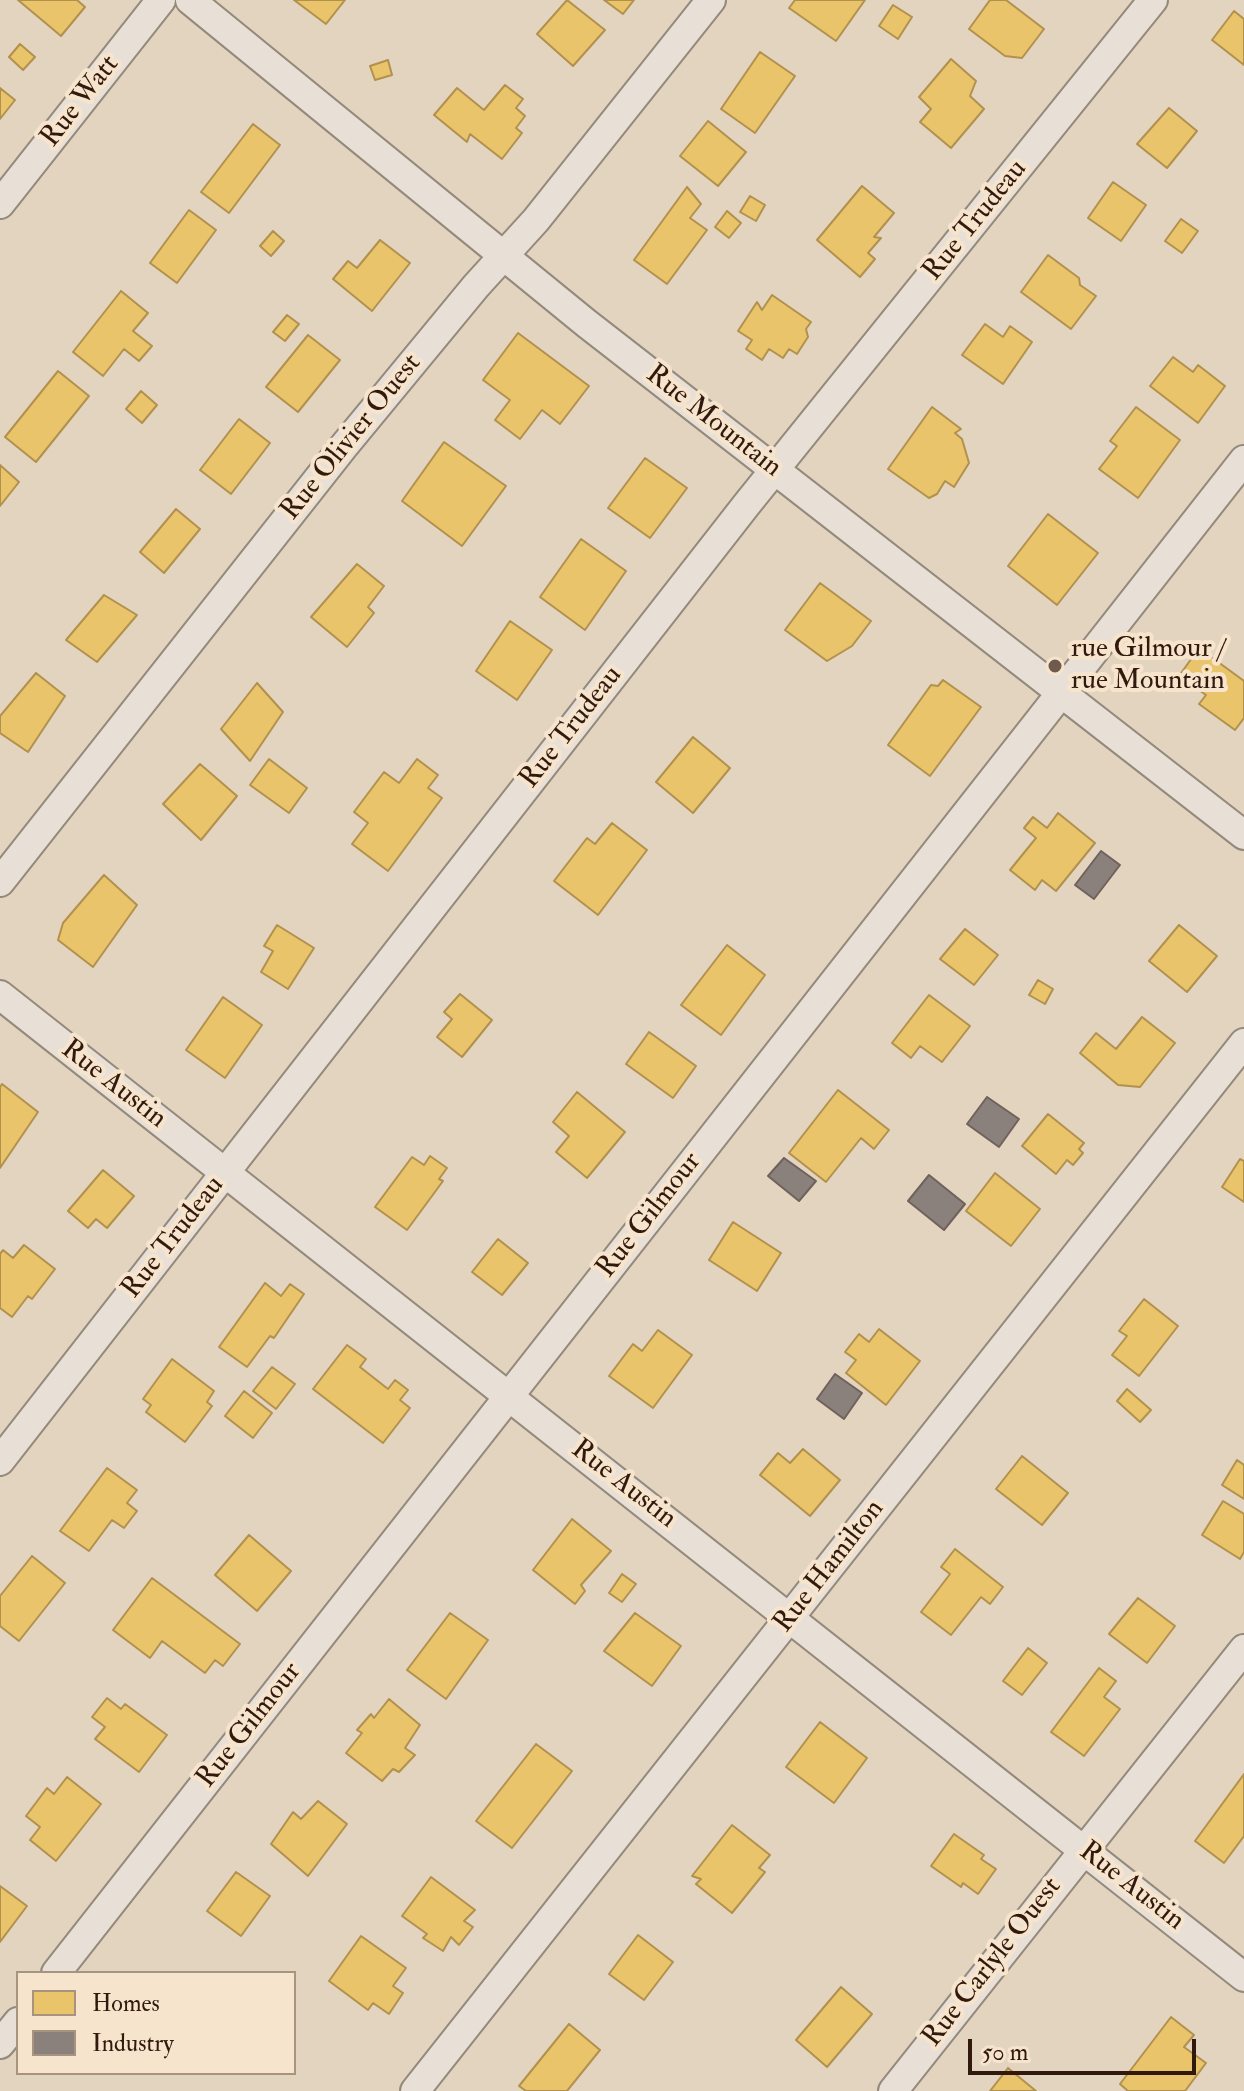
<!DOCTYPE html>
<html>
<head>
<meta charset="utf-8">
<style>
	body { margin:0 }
	#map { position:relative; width:1244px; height:2091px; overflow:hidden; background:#e3d4bf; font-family:"IM FELL Double Pica",serif }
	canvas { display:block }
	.legend { position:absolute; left:16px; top:1971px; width:280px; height:104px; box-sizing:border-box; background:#f7e4cc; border:2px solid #a89380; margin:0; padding:10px 14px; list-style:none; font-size:24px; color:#32190e }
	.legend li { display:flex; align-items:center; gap:16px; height:40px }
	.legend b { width:40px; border:2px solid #a89380 }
	.scale { position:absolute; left:968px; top:2039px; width:228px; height:36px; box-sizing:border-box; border:4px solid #32190e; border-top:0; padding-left:10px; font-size:24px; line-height:28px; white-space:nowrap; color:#32190e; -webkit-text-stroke:6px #f7e4cc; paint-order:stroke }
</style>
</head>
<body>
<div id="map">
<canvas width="1244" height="2091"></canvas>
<ul class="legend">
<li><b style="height:22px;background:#e9c46a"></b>Homes</li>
<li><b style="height:22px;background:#8a817c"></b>Industry</li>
</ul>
<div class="scale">50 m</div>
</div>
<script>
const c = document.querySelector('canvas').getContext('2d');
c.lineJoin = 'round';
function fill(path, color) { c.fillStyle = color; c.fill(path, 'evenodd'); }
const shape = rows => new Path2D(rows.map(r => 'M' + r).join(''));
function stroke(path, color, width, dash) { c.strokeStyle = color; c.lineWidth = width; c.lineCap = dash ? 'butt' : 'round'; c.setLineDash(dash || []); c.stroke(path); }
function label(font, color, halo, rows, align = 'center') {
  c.font = font + ' "IM FELL Double Pica",serif'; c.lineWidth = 8; c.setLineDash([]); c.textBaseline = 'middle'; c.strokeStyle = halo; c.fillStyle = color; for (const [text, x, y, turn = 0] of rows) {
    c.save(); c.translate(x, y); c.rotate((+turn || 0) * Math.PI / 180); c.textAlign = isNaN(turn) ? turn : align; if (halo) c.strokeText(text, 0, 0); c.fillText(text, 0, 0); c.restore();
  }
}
const homes = shape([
	[18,0,77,0,85,7,61,36,18,0],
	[294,0,345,0,326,24,294,0],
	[567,0,605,30,573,66,537,34,567,0],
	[604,0,634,0,623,14,604,0],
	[795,0,865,0,836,41,789,8,795,0],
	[990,0,1006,0,1044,29,1022,58,1005,56,969,29,990,0],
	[893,5,912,17,898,39,879,26,893,5],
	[1234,11,1244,19,1244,65,1212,40,1234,11],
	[20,44,35,57,23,70,9,57,20,44],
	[760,52,795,76,755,133,721,109,760,52],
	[951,59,976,81,970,96,984,109,951,148,920,122,931,109,919,97,951,59],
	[388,60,392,75,375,80,370,66,388,60],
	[505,85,523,99,516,108,525,116,516,128,522,133,502,159,470,134,467,142,434,115,457,88,484,110,505,85],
	[0,88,15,100,0,119,0,88],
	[1169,108,1197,131,1167,168,1137,144,1169,108],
	[708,121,746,152,718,186,680,156,708,121],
	[253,124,280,145,229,213,201,192,253,124],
	[1113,182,1146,205,1121,241,1088,218,1113,182],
	[862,186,894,213,874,237,881,238,868,253,875,259,860,277,817,240,862,186],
	[687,187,701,204,690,218,707,230,667,284,634,260,687,187],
	[750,196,765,205,756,221,740,212,750,196],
	[189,210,216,230,177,283,150,263,189,210],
	[727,211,741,223,729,238,715,227,727,211],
	[1181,219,1198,231,1182,253,1165,241,1181,219],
	[273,231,284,241,271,256,260,246,273,231],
	[380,240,410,263,372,311,333,279,348,261,357,268,380,240],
	[1048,255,1079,278,1080,285,1096,296,1071,329,1021,292,1048,255],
	[121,291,148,313,133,331,152,346,139,361,124,349,103,376,73,352,121,291],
	[772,295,811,322,806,329,808,337,797,354,789,349,783,358,769,349,762,360,746,349,752,340,738,331,757,302,762,310,772,295],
	[287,315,299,324,285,341,273,332,287,315],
	[985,324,1003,337,1010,326,1032,342,1003,384,962,355,985,324],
	[518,333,589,386,560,424,542,410,520,439,495,420,510,400,483,380,518,333],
	[308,335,340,360,298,412,266,387,308,335],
	[1173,357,1193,372,1198,365,1225,386,1198,423,1150,386,1173,357],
	[58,371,89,396,36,462,5,437,58,371],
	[141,391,157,405,142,423,126,409,141,391],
	[932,407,961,429,955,433,962,439,969,463,954,487,945,481,937,494,929,498,888,469,932,407],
	[1136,407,1180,440,1138,498,1099,469,1117,446,1110,441,1136,407],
	[239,419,270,443,231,494,200,470,239,419],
	[444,442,506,486,462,546,402,501,444,442],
	[645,458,687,488,650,538,608,508,645,458],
	[0,465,19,482,0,506,0,465],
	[176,509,200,529,164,573,140,552,176,509],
	[1048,514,1098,553,1057,605,1008,566,1048,514],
	[581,539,626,571,585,630,540,597,581,539],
	[357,564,384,586,368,607,374,613,347,647,311,617,357,564],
	[820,583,871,621,852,646,827,661,785,630,820,583],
	[104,595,137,615,97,662,66,640,104,595],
	[510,621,552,650,517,700,476,671,510,621],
	[1199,648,1244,681,1244,718,1235,730,1199,704,1206,695,1179,676,1199,648],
	[36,673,65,696,28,752,0,733,0,716,36,673],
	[943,680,981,707,930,776,888,745,931,685,938,686,943,680],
	[257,683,283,712,250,761,221,729,257,683],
	[693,737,730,768,693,813,656,782,693,737],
	[269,759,307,788,289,813,250,785,269,759],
	[417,759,438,775,428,788,442,798,388,871,352,844,368,823,354,812,384,772,399,783,417,759],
	[200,764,237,796,201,840,163,804,200,764],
	[1058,813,1095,843,1056,891,1042,880,1035,890,1010,870,1036,838,1024,828,1033,817,1047,828,1058,813],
	[612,823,647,850,598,915,554,881,587,838,595,844,612,823],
	[104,875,137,905,93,967,58,940,63,923,104,875],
	[277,925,314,948,288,989,261,972,273,951,264,946,277,925],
	[1179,925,1217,956,1187,992,1149,961,1179,925],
	[965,929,998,955,974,985,940,959,965,929],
	[727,945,765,975,721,1035,681,1005,727,945],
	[1038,980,1053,989,1045,1004,1029,995,1038,980],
	[460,994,492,1020,462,1057,437,1037,452,1019,444,1012,460,994],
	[929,995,970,1026,942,1062,920,1046,911,1058,892,1043,929,995],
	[223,997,262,1025,225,1078,186,1050,223,997],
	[1142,1017,1175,1043,1140,1087,1118,1085,1080,1053,1096,1033,1116,1049,1142,1017],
	[649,1032,696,1066,673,1098,626,1064,649,1032],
	[2,1084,38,1112,0,1168,0,1087,2,1084],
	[838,1090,889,1130,874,1149,861,1138,826,1182,789,1153,838,1090],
	[577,1092,625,1132,587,1178,556,1152,569,1136,553,1122,577,1092],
	[1048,1114,1084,1143,1079,1149,1083,1153,1073,1165,1067,1160,1056,1174,1022,1146,1048,1114],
	[430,1156,447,1168,439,1179,443,1181,407,1230,375,1207,412,1157,424,1165,430,1156],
	[1240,1159,1244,1161,1244,1202,1222,1187,1240,1159],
	[103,1170,134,1196,107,1228,96,1219,88,1228,68,1211,103,1170],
	[995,1173,1040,1209,1011,1246,966,1211,995,1173],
	[733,1222,781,1253,757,1291,709,1260,733,1222],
	[498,1239,528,1263,502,1295,472,1272,498,1239],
	[24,1245,55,1269,32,1299,28,1296,12,1317,0,1308,0,1254,3,1250,13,1258,24,1245],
	[265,1283,281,1296,290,1284,304,1294,274,1338,270,1336,247,1367,219,1347,265,1283],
	[1144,1299,1178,1326,1139,1376,1112,1355,1127,1336,1119,1331,1144,1299],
	[879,1329,920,1361,886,1405,846,1373,856,1360,845,1352,859,1334,869,1342,879,1329],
	[658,1330,692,1355,653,1408,609,1376,633,1344,642,1351,658,1330],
	[347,1345,366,1359,360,1367,388,1389,395,1380,408,1390,400,1400,410,1408,383,1443,313,1389,347,1345],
	[172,1359,214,1391,207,1402,212,1406,185,1442,146,1412,151,1405,143,1399,172,1359],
	[272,1367,295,1384,276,1409,253,1391,272,1367],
	[1127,1389,1151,1410,1140,1422,1117,1401,1127,1389],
	[244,1391,272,1413,253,1438,225,1416,244,1391],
	[803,1449,840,1480,810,1516,760,1475,778,1453,790,1463,803,1449],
	[1022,1456,1068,1493,1042,1525,996,1489,1022,1456],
	[1237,1460,1244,1465,1244,1499,1222,1485,1237,1460],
	[107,1468,137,1490,127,1503,137,1511,124,1528,112,1520,89,1551,60,1531,107,1468],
	[1223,1501,1244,1514,1244,1552,1240,1559,1202,1535,1223,1501],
	[572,1519,611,1551,581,1585,585,1591,575,1604,533,1570,572,1519],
	[249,1535,291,1571,257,1611,215,1575,249,1535],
	[955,1549,1003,1587,990,1604,981,1597,951,1635,921,1612,950,1574,941,1567,955,1549],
	[32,1556,65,1583,19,1641,0,1626,0,1596,32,1556],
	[622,1574,636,1584,622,1602,609,1593,622,1574],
	[152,1578,240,1644,223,1666,215,1660,205,1673,162,1641,150,1658,113,1630,152,1578],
	[1138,1598,1175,1626,1147,1663,1109,1634,1138,1598],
	[450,1613,488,1640,446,1699,407,1670,450,1613],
	[635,1613,681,1646,652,1686,604,1651,635,1613],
	[1028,1648,1047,1663,1022,1695,1003,1681,1028,1648],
	[1099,1668,1116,1681,1104,1697,1120,1709,1084,1756,1051,1732,1099,1668],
	[107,1698,121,1709,125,1704,167,1735,139,1772,95,1739,105,1727,92,1717,107,1698],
	[389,1699,420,1725,405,1748,415,1755,399,1772,393,1769,382,1781,346,1753,362,1733,357,1730,371,1714,374,1718,389,1699],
	[820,1722,867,1758,834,1803,786,1767,820,1722],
	[536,1744,572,1771,512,1848,476,1821,536,1744],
	[1244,1774,1244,1836,1224,1863,1195,1841,1244,1774],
	[67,1777,101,1804,56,1861,30,1840,40,1827,26,1816,47,1788,54,1794,67,1777],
	[318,1801,347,1824,308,1876,271,1844,293,1812,301,1819,318,1801],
	[732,1825,770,1855,759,1868,765,1872,732,1913,696,1884,701,1879,692,1876,732,1825],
	[954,1834,984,1855,981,1859,996,1869,978,1894,963,1883,961,1887,931,1866,954,1834],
	[236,1872,270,1896,241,1936,207,1911,236,1872],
	[431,1877,475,1910,464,1921,473,1927,459,1945,451,1937,443,1951,423,1938,427,1934,402,1916,431,1877],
	[0,1886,27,1906,0,1942,0,1886],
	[638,1935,673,1962,644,2000,609,1974,638,1935],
	[361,1936,406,1968,393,1986,403,1993,389,2014,373,2003,368,2010,329,1981,361,1936],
	[841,1987,872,2014,827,2067,796,2040,841,1987],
	[1171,2017,1194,2035,1184,2047,1206,2063,1185,2091,1128,2091,1120,2084,1171,2017],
	[569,2024,600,2050,567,2091,526,2091,519,2086,569,2024],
	[1008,2068,1036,2091,990,2091,1008,2068]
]);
fill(homes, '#e9c46a');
stroke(homes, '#b2914e', 2);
const industry = shape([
	[1101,851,1120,865,1094,899,1075,885,1101,851],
	[987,1097,1019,1119,999,1147,967,1124,987,1097],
	[784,1158,816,1181,799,1201,768,1176,784,1158],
	[929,1175,965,1204,944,1230,908,1201,929,1175],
	[835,1374,862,1393,844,1419,817,1399,835,1374]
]);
fill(industry, '#8a817c');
stroke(industry, '#70625b', 2);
const street = shape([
	[190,0,586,323,1244,835],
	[0,204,161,0],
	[0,882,344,446,476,286,536,220,711,0],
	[0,995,1244,1977],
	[0,1461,747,504,1153,0],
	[56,1973,1244,460],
	[0,2044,18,2022],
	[415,2091,1244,1043],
	[893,2091,1244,1649]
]);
stroke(street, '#94897b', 32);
stroke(street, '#e8e0d6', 28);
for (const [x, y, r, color] of [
	[1055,666,8,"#705a4c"]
]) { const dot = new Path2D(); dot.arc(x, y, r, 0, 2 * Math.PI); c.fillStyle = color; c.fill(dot); stroke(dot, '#f7e4cc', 3); }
label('28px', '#32190e', '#f7e4cc', [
	["Rue Watt",81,102,-52],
	["Rue Trudeau",976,221,-51],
	["Rue Mountain",713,422,38],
	["Rue Olivier Ouest",352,438,-51],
	["Rue Trudeau",572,728,-52],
	["Rue Austin",113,1085,38],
	["Rue Gilmour",650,1216,-52],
	["Rue Trudeau",174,1238,-52],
	["Rue Austin",623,1485,38],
	["Rue Hamilton",830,1567,-52],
	["Rue Gilmour",250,1726,-52],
	["Rue Austin",1131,1887,38],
	["Rue Carlyle Ouest",993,1963,-52]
]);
label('28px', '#32190e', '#f7e4cc', [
	["rue Gilmour /",1071,650],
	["rue Mountain",1071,682]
], 'left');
</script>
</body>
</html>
